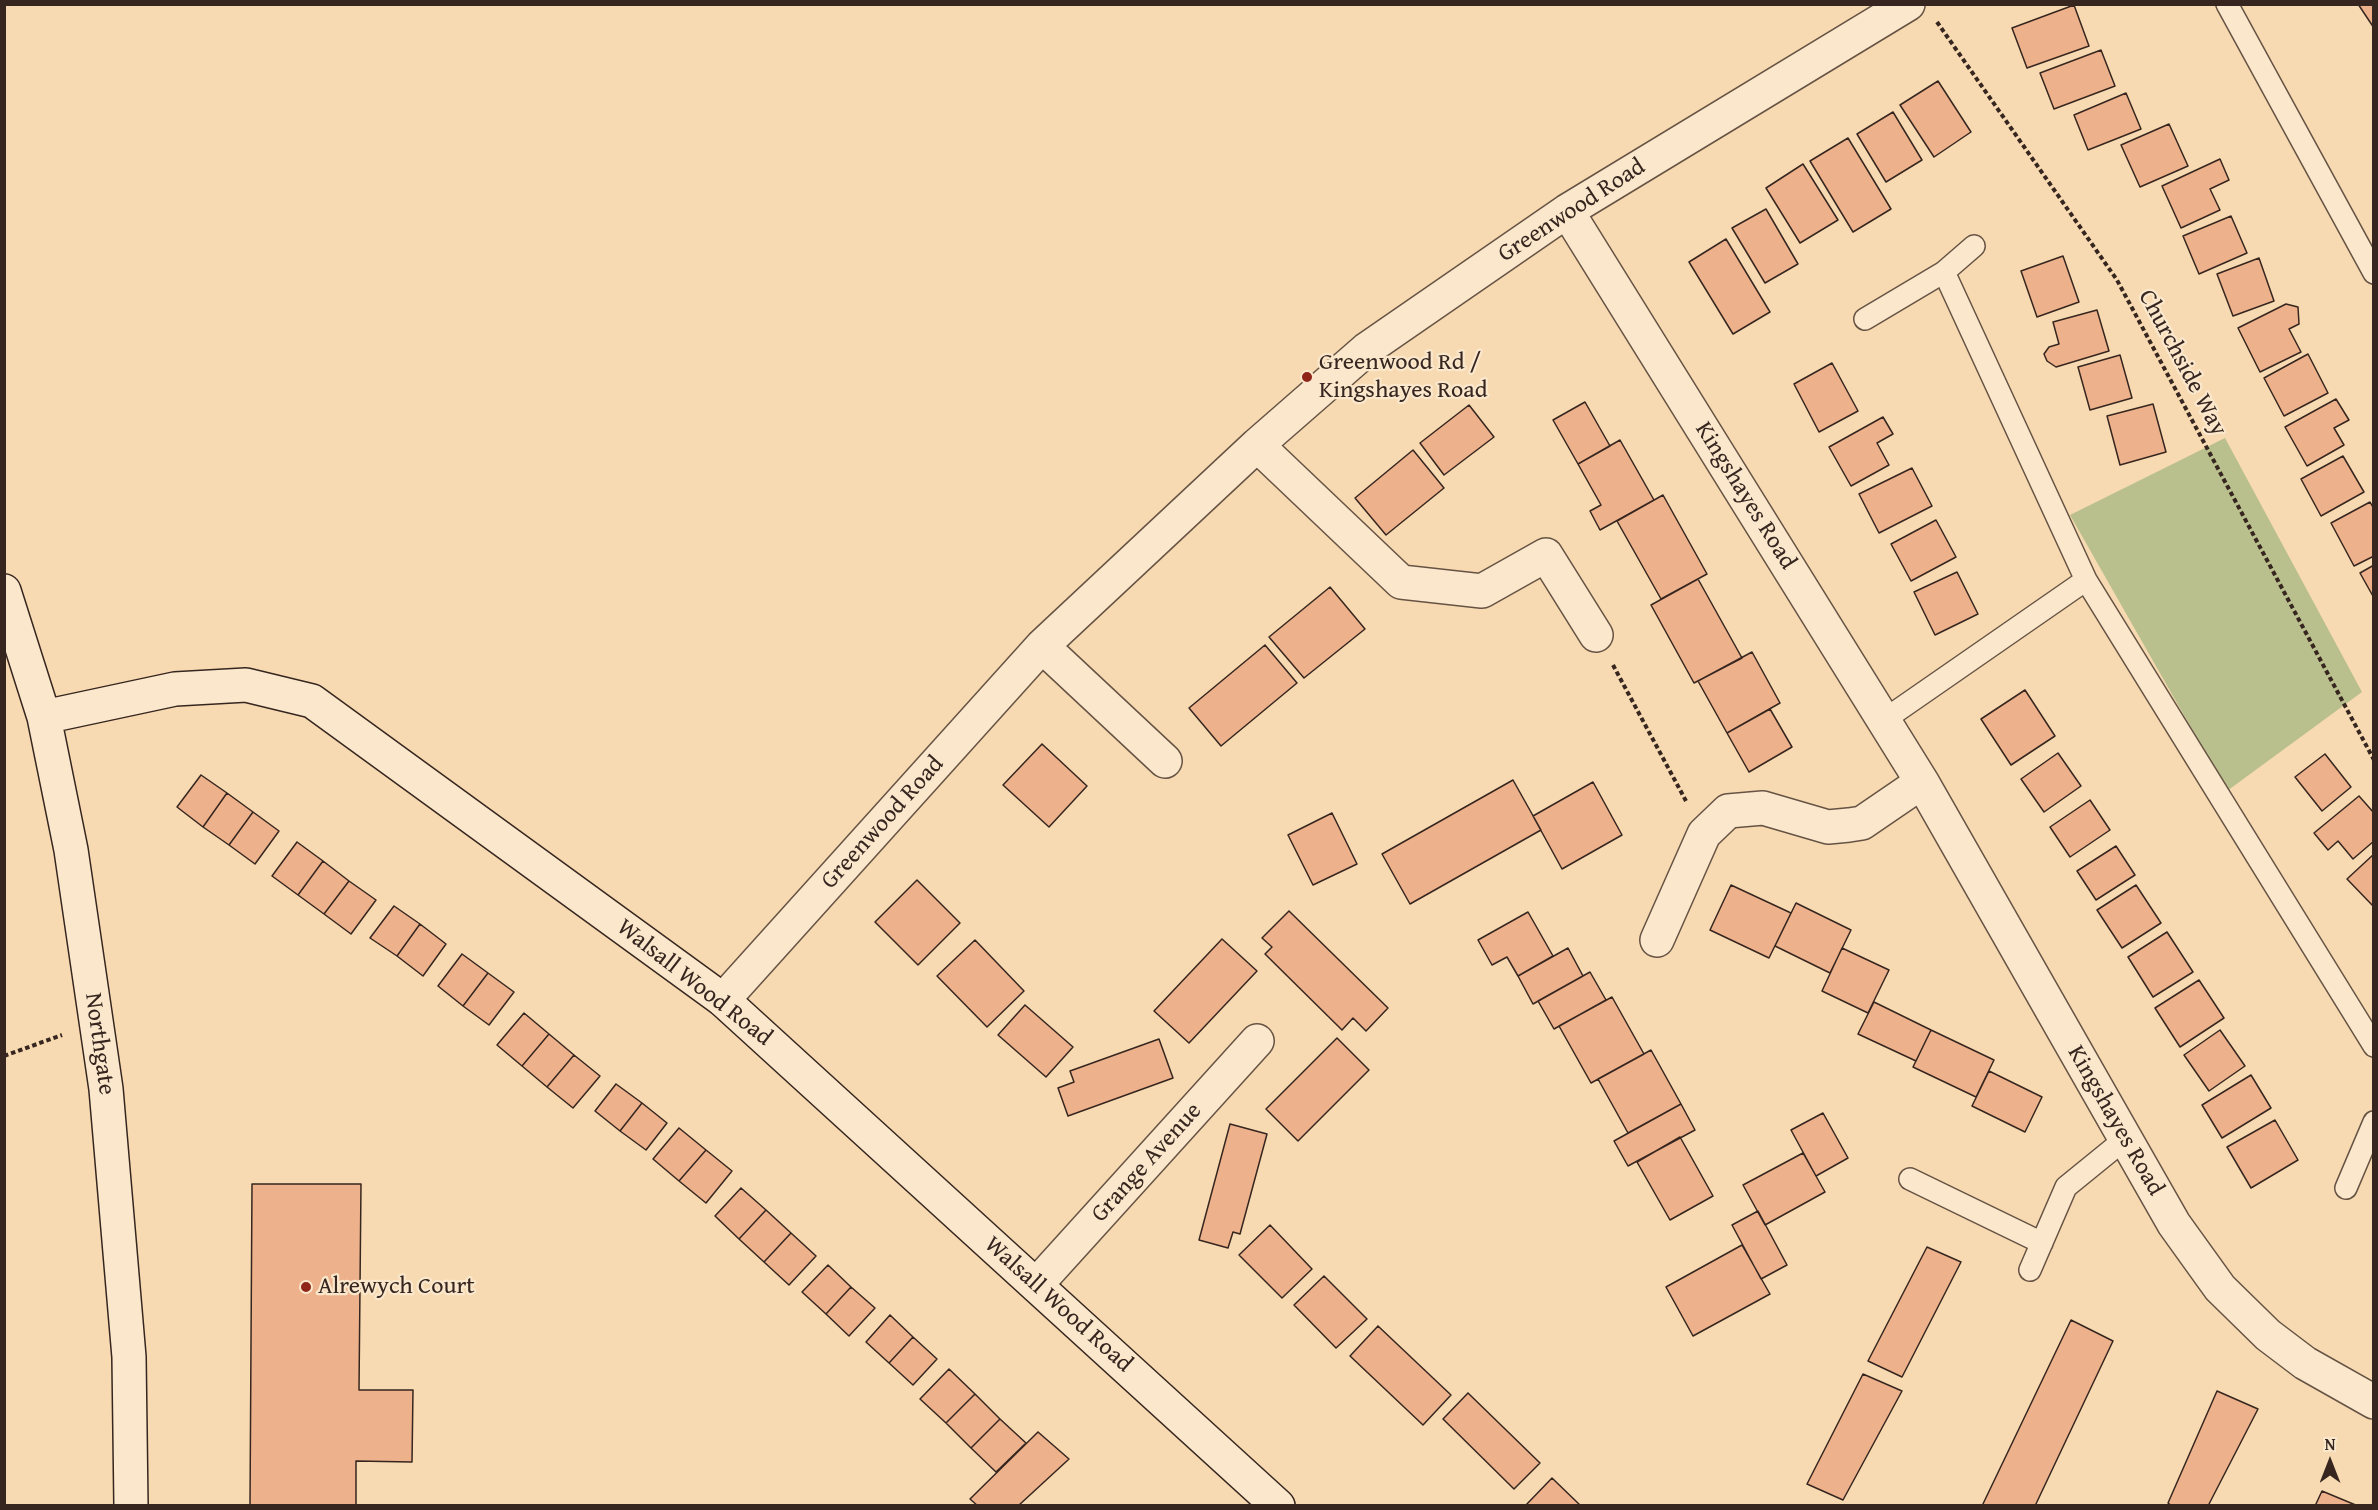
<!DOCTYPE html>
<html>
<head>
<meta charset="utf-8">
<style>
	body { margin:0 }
	#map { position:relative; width:2378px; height:1510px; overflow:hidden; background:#f7dab1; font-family:"Gentium Book Plus",serif }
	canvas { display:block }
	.frame { position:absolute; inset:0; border:6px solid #36261f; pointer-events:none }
	.north { position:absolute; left:2300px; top:1432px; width:60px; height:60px; -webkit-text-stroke:4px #fae7cc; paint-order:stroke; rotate:0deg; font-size:16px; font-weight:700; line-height:24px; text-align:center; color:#36261f }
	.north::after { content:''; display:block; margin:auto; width:21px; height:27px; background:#36261f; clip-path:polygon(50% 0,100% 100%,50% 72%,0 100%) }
</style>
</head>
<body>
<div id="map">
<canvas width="2378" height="1510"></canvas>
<div class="frame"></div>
<div class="north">N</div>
</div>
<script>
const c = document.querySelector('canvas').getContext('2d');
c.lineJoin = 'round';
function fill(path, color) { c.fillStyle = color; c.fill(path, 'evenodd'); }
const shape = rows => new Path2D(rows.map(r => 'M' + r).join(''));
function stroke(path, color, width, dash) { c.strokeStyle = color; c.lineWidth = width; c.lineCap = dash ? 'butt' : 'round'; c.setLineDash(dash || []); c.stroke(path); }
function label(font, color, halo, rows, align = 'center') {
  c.font = font + ' "Gentium Book Plus",serif'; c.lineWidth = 4.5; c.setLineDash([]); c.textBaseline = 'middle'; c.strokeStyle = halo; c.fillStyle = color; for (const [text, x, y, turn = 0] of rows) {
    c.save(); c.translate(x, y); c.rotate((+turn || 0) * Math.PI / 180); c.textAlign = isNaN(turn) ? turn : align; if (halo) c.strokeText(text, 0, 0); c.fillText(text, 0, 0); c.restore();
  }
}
fill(shape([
	[2225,438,2362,692,2227,791,2070,515]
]), '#bac08d');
const building = shape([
	[2358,4,2374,4,2374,28,2358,4],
	[2074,5,2089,46,2027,68,2012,28,2074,5],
	[2101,50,2115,86,2054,109,2040,73,2101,50],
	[1938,81,1971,132,1934,157,1900,105,1938,81],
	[2126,93,2141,129,2088,150,2074,115,2126,93],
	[1893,112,1922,160,1886,182,1857,134,1893,112],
	[2169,124,2188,166,2140,187,2121,145,2169,124],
	[1848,138,1891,209,1853,232,1810,161,1848,138],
	[2220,159,2229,180,2210,189,2220,210,2181,228,2162,186,2220,159],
	[1803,164,1838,220,1800,243,1766,188,1803,164],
	[1766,209,1798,264,1765,283,1732,228,1766,209],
	[2231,216,2247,253,2199,274,2183,236,2231,216],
	[1726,239,1770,312,1733,334,1689,262,1726,239],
	[2063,256,2079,302,2037,317,2021,271,2063,256],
	[2259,258,2274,301,2233,316,2217,274,2259,258],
	[2286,304,2298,307,2299,324,2289,329,2301,352,2260,372,2238,328,2286,304],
	[2097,310,2109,351,2056,367,2047,361,2044,354,2049,347,2059,344,2053,322,2097,310],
	[2308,354,2328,393,2284,416,2264,378,2308,354],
	[2120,355,2132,398,2090,410,2078,367,2120,355],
	[1832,363,1858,411,1819,432,1794,384,1832,363],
	[2336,399,2349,420,2334,428,2344,445,2307,466,2285,427,2336,399],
	[1585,402,1610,446,1578,464,1553,420,1585,402],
	[2153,404,2166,452,2120,465,2107,416,2153,404],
	[1469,405,1494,437,1444,475,1420,443,1469,405],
	[1883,417,1893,434,1877,443,1889,465,1851,486,1829,447,1883,417],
	[1620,440,1654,500,1600,530,1590,511,1601,505,1578,464,1620,440],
	[1413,450,1444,488,1386,535,1355,498,1413,450],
	[2343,456,2364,492,2321,516,2301,479,2343,456],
	[1912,468,1932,506,1879,533,1859,494,1912,468],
	[1663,495,1707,574,1661,599,1617,521,1663,495],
	[2370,502,2374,509,2374,556,2354,566,2331,523,2370,502],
	[1936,520,1956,557,1911,581,1891,544,1936,520],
	[2374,565,2374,598,2360,573,2374,565],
	[1957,572,1978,614,1935,635,1914,592,1957,572],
	[1698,579,1742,658,1694,683,1651,605,1698,579],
	[1330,587,1365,629,1304,678,1269,637,1330,587],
	[1265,645,1297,683,1221,746,1189,708,1265,645],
	[1752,652,1780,703,1727,733,1698,681,1752,652],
	[2025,690,2055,736,2011,765,1981,719,2025,690],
	[1770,709,1792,747,1749,772,1727,733,1770,709],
	[1042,744,1087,786,1049,827,1003,785,1042,744],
	[2058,753,2081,786,2044,812,2021,779,2058,753],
	[2325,754,2351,787,2322,811,2295,777,2325,754],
	[201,775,227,793,203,827,177,807,201,775],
	[1513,780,1541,830,1410,904,1382,854,1513,780],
	[1593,782,1622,835,1562,869,1533,816,1593,782],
	[227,793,253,812,229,845,203,827,227,793],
	[2359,796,2374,813,2374,841,2353,859,2338,841,2328,850,2314,833,2359,796],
	[2090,800,2110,830,2070,857,2050,827,2090,800],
	[253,812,279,831,255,864,229,845,253,812],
	[1332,813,1357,864,1313,885,1288,835,1332,813],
	[297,842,323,861,298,895,272,876,297,842],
	[2116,846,2135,875,2096,900,2077,871,2116,846],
	[2374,854,2374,907,2347,879,2374,854],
	[323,861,349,881,324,914,298,895,323,861],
	[917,880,960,923,918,965,875,922,917,880],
	[349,881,376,900,351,934,324,914,349,881],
	[1731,885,1791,913,1769,958,1710,930,1731,885],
	[2136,885,2161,923,2122,948,2097,910,2136,885],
	[1796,903,1851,930,1830,973,1775,946,1796,903],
	[394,906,420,924,397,956,370,938,394,906],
	[1289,911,1388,1008,1366,1031,1353,1018,1342,1030,1265,954,1272,947,1262,938,1289,911],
	[1528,912,1553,956,1518,976,1507,957,1492,965,1478,940,1528,912],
	[420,924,446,944,423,976,397,956,420,924],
	[2167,932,2193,972,2153,997,2128,957,2167,932],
	[1222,939,1257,971,1189,1043,1154,1011,1222,939],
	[975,940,1024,991,987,1027,937,976,975,940],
	[1568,948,1583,976,1533,1004,1518,976,1568,948],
	[1842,948,1889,970,1868,1013,1822,991,1842,948],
	[462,954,488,973,463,1006,438,986,462,954],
	[1590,972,1606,1000,1554,1029,1538,1001,1590,972],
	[488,973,514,992,489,1025,463,1006,488,973],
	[2199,980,2224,1018,2180,1047,2155,1008,2199,980],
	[1612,997,1644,1054,1591,1083,1559,1026,1612,997],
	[1874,1002,1931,1030,1916,1061,1858,1034,1874,1002],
	[1025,1005,1073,1047,1046,1077,998,1035,1025,1005],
	[524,1013,549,1034,522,1066,497,1045,524,1013],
	[1931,1030,1994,1060,1976,1097,1913,1067,1931,1030],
	[2220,1030,2245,1066,2209,1091,2184,1055,2220,1030],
	[549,1034,574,1055,547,1087,522,1066,549,1034],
	[1337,1038,1369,1070,1298,1141,1266,1109,1337,1038],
	[1159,1039,1173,1078,1068,1116,1058,1088,1074,1082,1070,1071,1159,1039],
	[1651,1050,1681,1104,1628,1133,1598,1079,1651,1050],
	[574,1055,600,1076,573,1108,547,1087,574,1055],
	[1989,1071,2042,1097,2025,1132,1972,1106,1989,1071],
	[2251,1075,2271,1108,2222,1138,2202,1105,2251,1075],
	[616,1084,642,1103,620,1131,595,1111,616,1084],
	[642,1103,667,1123,646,1150,620,1131,642,1103],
	[1681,1104,1695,1130,1628,1166,1614,1141,1681,1104],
	[1823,1113,1848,1158,1816,1176,1791,1130,1823,1113],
	[2275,1120,2298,1160,2251,1188,2227,1147,2275,1120],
	[1230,1124,1267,1134,1240,1234,1233,1232,1228,1248,1199,1240,1230,1124],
	[679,1128,706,1150,679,1181,653,1159,679,1128],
	[1680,1137,1713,1196,1670,1220,1637,1162,1680,1137],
	[706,1150,732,1171,706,1203,679,1181,706,1150],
	[1803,1153,1825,1192,1765,1225,1743,1185,1803,1153],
	[252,1184,361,1184,359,1390,413,1390,412,1462,356,1461,356,1506,250,1506,252,1184],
	[741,1188,766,1210,739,1239,715,1216,741,1188],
	[766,1210,791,1233,764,1262,739,1239,766,1210],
	[1758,1211,1787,1265,1761,1279,1732,1225,1758,1211],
	[1270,1225,1312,1269,1282,1298,1239,1255,1270,1225],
	[791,1233,816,1256,789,1285,764,1262,791,1233],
	[1742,1245,1770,1294,1693,1336,1666,1287,1742,1245],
	[1927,1247,1961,1262,1902,1377,1868,1361,1927,1247],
	[828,1265,851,1287,826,1314,802,1292,828,1265],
	[1324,1276,1367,1319,1336,1348,1294,1305,1324,1276],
	[851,1287,875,1308,849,1336,826,1314,851,1287],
	[890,1315,913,1337,889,1363,866,1342,890,1315],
	[2071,1320,2113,1341,2035,1506,1982,1506,2071,1320],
	[1378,1326,1451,1395,1423,1425,1350,1356,1378,1326],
	[913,1337,937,1359,913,1385,889,1363,913,1337],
	[949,1369,975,1394,946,1423,920,1399,949,1369],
	[1863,1374,1902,1391,1843,1500,1807,1484,1863,1374],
	[2217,1391,2258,1409,2208,1506,2172,1506,2168,1503,2217,1391],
	[1468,1393,1540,1463,1514,1489,1443,1419,1468,1393],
	[975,1394,1000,1419,971,1448,946,1423,975,1394],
	[1000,1419,1026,1443,996,1472,971,1448,1000,1419],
	[1038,1432,1069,1459,1018,1506,978,1506,970,1499,1038,1432],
	[1552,1478,1581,1506,1525,1506,1552,1478],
	[2322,1491,2358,1506,2315,1506,2322,1491]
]);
fill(building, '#edb18b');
stroke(building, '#36261f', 1.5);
const lane = shape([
	[2227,4,2374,273],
	[1944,272,2086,580,2374,1046],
	[1865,319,1944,272,1974,246],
	[1884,720,2086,580],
	[1910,1179,2042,1243],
	[2346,1188,2374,1122],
	[2030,1270,2066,1187,2125,1139]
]);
const street = shape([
	[1567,211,1922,782,2174,1224,2220,1288,2268,1335,2305,1363,2374,1402],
	[1257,445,1401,582,1482,591,1546,555,1596,635],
	[1042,646,1165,761],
	[1657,940,1704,834,1728,811,1763,808,1828,827,1849,825,1862,823,1922,782],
	[723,1000,1042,646,1257,445,1367,349,1567,211,1908,4],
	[1036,1285,1257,1041]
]);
const secondary = shape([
	[4,591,44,717,71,850,106,1089,129,1357,131,1506],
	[44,717,175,689,246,685,312,701,723,1000,1278,1506]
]);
stroke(lane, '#665344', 24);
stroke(street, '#665344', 36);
stroke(secondary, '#36261f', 36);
stroke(shape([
	[1937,22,2117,280,2374,760],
	[1613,665,1686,801],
	[4,1056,62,1035]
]), '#36261f', 4, [4.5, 3]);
stroke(lane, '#fae7cc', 21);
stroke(street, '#fae7cc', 33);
stroke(secondary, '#fae7cc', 33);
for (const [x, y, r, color] of [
	[1307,377,6,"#8f2418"],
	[306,1287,6,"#8f2418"]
]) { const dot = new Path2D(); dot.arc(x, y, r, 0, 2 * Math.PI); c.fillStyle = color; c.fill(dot); stroke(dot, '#fae7cc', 2); }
label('24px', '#36261f', '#fae7cc', [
	["Greenwood Road",1572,211,-33],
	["Churchside Way",2182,363,62],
	["Kingshayes Road",1745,496,58],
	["Greenwood Road",883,823,-48],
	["Walsall Wood Road",694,983,38],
	["Northgate",99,1044,82],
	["Kingshayes Road",2115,1121,60],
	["Grange Avenue",1147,1163,-48],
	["Walsall Wood Road",1058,1305,42]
]);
label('24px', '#36261f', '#fae7cc', [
	["Greenwood Rd /",1319,363],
	["Kingshayes Road",1319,391],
	["Alrewych Court",318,1287]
], 'left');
</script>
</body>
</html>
